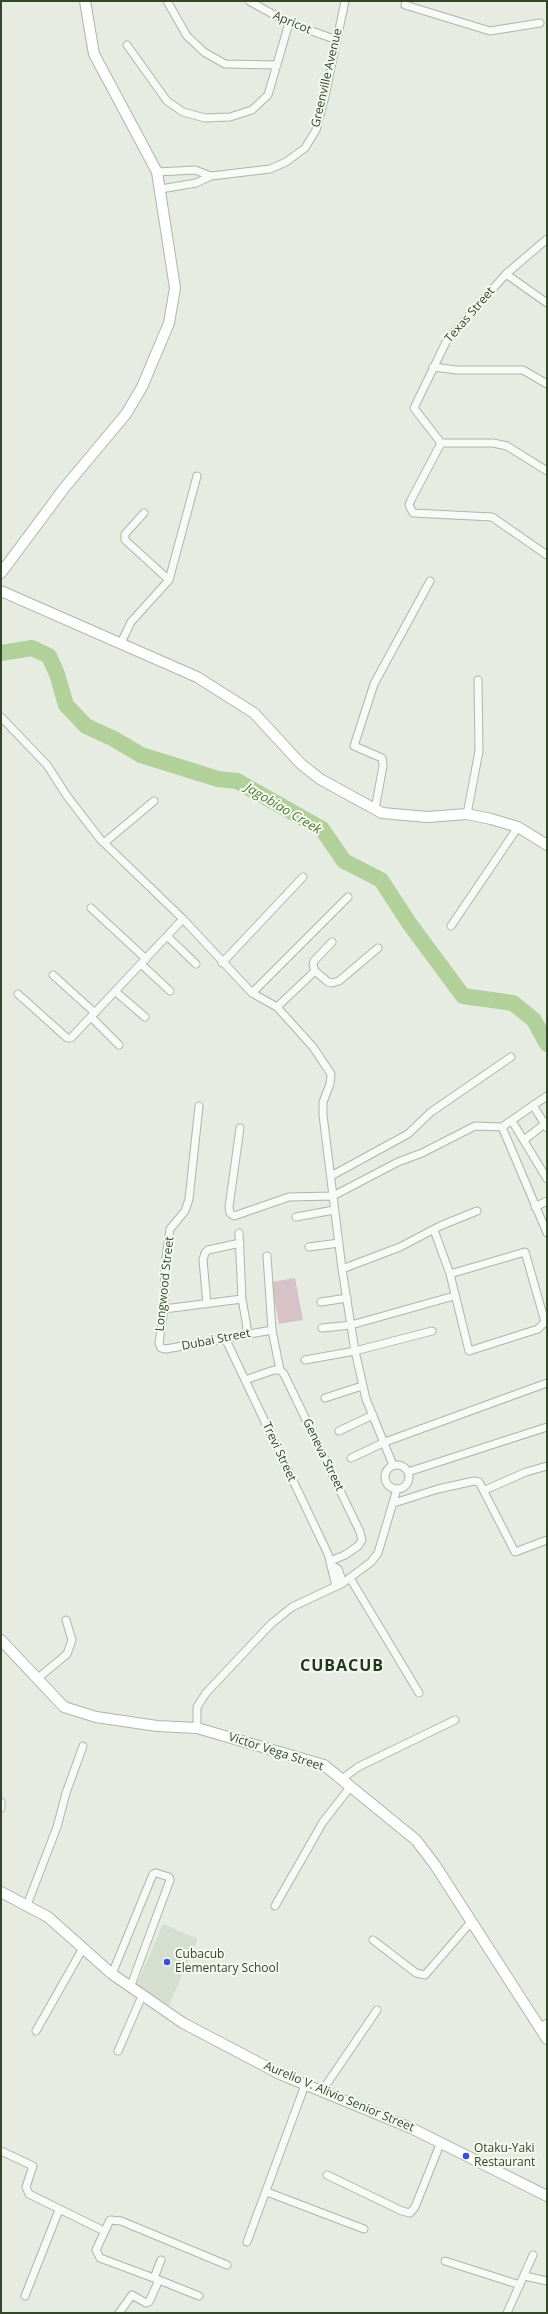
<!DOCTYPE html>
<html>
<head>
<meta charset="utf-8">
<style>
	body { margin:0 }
	#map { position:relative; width:548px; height:2314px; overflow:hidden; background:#e6ece2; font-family:"Open Sans",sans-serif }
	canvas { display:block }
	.frame { position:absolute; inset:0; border:2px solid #324728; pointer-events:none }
</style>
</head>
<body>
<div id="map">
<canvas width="548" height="2314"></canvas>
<div class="frame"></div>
</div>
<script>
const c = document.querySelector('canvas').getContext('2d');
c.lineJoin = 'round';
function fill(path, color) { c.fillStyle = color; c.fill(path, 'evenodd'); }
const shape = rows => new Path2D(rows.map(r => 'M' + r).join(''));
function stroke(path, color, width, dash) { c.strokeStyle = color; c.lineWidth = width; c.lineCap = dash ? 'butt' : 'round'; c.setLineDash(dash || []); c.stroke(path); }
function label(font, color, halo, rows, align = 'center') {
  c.font = font + ' "Open Sans",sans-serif'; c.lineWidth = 4; c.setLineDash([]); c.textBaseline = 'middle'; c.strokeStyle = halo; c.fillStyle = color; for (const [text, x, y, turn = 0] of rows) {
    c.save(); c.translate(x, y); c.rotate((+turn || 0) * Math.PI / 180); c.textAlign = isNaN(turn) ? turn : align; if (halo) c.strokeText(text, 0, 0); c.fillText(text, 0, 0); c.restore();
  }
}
fill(shape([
	[163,1924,198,1939,169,2005,136,1986]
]), '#d5ded0');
fill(shape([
	[295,1278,303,1320,279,1324,271,1282]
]), '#d7c2c7');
stroke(shape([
	[1,653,32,648,49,656,57,674,66,705,86,726,114,739,141,755,218,779,237,781,322,829,344,861,381,880,409,923,463,996,513,1003,534,1020,547,1044]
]), '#b2d09a', 16);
const street = shape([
	[167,1,187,36,204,52,225,64,277,65],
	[249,1,289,23,337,40],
	[406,1,405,5,490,31,540,23],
	[127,45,167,101,183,112,205,118,230,117,252,110,268,95,289,23],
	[157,172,195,170,211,176],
	[161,189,196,183,211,176,270,169,286,162,305,148,316,130,325,96,345,1],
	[506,274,547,303],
	[433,367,457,370,523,370,547,384],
	[441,443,414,408,447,340,506,274,547,239],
	[441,443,411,500,409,505,413,513,492,517,547,555],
	[441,443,493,443,507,446,547,471],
	[144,513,125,534,125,540,169,580],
	[121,643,131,622,169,580,197,476],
	[1,717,47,765,67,796,100,839,183,919,252,993,277,1007,313,1047,331,1074,330,1084,323,1102,323,1115,342,1269,355,1351,366,1399,393,1465],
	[375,809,383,766,382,758,354,746,374,684,430,581],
	[467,814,479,751,478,680],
	[104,843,154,801],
	[91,908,146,959],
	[451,926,518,827],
	[167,936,196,964],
	[332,942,314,961,313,965,315,971,328,982,332,983,339,981,378,948],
	[222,963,303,877],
	[141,964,170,991],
	[53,975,95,1013],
	[116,992,145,1017],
	[252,993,348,897],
	[18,994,67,1038,71,1038,183,919],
	[277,1007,315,971],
	[91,1017,119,1045],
	[533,1105,547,1128],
	[199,1106,189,1199,185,1211,170,1229,165,1265,164,1309,159,1343,161,1348,166,1349,272,1330],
	[512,1121,547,1179],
	[502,1127,547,1233],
	[240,1128,229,1207,230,1213,234,1216,289,1197,333,1196,398,1162,422,1153,475,1126,502,1127,547,1096],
	[524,1140,547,1122],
	[331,1176,408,1134,431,1112,511,1057],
	[535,1207,547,1201],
	[296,1217,334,1210],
	[434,1230,450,1274,469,1351,538,1329,545,1322,525,1252,450,1274],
	[239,1233,242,1299,247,1327,245,1334],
	[309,1247,339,1243],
	[267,1256,272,1330,280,1370],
	[342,1269,400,1247,440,1226,477,1211],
	[321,1302,347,1298],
	[207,1304,203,1260,205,1253,208,1250,240,1243],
	[164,1309,242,1299],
	[322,1328,351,1325,454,1296],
	[225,1338,328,1554,336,1586],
	[305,1360,355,1351,432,1331],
	[245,1380,274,1370,280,1370,284,1374,360,1532,362,1540,358,1546,345,1555,330,1561],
	[325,1398,362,1386],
	[339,1431,373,1415],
	[351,1458,385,1442,547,1383],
	'385 1477a12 12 0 1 1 24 0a12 12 0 1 1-24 0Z',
	[408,1472,547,1427],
	[485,1490,526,1472,547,1466],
	[394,1503,438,1489,474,1481,479,1482,515,1552,547,1540],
	[331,1565,338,1569,343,1583],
	[350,1578,419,1693],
	[37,1679,67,1654,72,1640,66,1620],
	[197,1728,197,1707,206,1693,271,1624,292,1607,343,1583,371,1562,378,1553,397,1489],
	[342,1779,358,1767,455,1720],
	[1,1802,1,1808],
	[27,1905,57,1827,66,1793,83,1746],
	[275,1906,323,1822,351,1786],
	[373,1940,416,1973,425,1975,471,1922],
	[112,1974,153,1874,156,1873,169,1877,170,1880,130,1988],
	[539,2028,547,2023],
	[36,2031,83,1948],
	[118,2051,142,1996],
	[322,2091,377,2010],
	[1,2151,33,2166,26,2187,29,2194,104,2231],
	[327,2175,402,2211,410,2213,415,2207,441,2142],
	[267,2192,364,2229],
	[247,2242,305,2085],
	[445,2261,520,2285],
	[525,2276,547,2281],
	[154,2278,161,2260],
	[159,2280,100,2258,96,2250,110,2220,121,2221,227,2265],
	[25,2296,59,2210],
	[119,2313,132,2295,146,2303,149,2302,159,2280,199,2296],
	[507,2313,533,2255]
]);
const secondary = shape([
	[1,573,65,487,126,414,142,387,169,323,175,288,157,172,94,54,85,1],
	[1,591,197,677,254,713,301,764,320,779,382,813,428,817,467,814,491,819,518,827,547,845],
	[1,1640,64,1707,96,1717,157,1726,197,1728,324,1765,416,1840,435,1865,547,2039],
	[1,1892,48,1917,112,1974,183,2023,282,2075,411,2128,547,2196]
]);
stroke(street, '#acb7a6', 9);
stroke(secondary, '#acb7a6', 12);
stroke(street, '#f7faf6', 7);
stroke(secondary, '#fff', 10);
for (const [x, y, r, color] of [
	[167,1962,4,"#3a4dde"],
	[466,2156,4,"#3a4dde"]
]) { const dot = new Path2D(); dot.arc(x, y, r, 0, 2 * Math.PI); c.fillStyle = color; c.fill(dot); stroke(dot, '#f5f9f2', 1.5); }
label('12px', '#324728', '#f5f9f2', [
	["Apricot",292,23,23],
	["Greenville Avenue",327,78,-77],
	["Texas Street",470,315,-49],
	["Longwood Street",165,1284,-84],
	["Dubai Street",216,1340,-11],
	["Trevi Street",279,1452,65],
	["Geneva Street",323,1455,64],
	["Victor Vega Street",276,1752,18],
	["Aurelio V. Alivio Senior Street",339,2097,23]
]);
label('12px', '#324728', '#f5f9f2', [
	["Cubacub",175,1955],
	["Elementary School",175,1969],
	["Otaku-Yaki",474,2149],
	["Restaurant",474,2163]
], 'left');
label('italic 13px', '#4c7a2c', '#f5f9f2', [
	["Jagobiao Creek",283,809,31]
]);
c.letterSpacing = '1px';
label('bold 16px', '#23371a', '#f5f9f2', [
	["CUBACUB",342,1666]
]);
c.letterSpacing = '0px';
</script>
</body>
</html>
